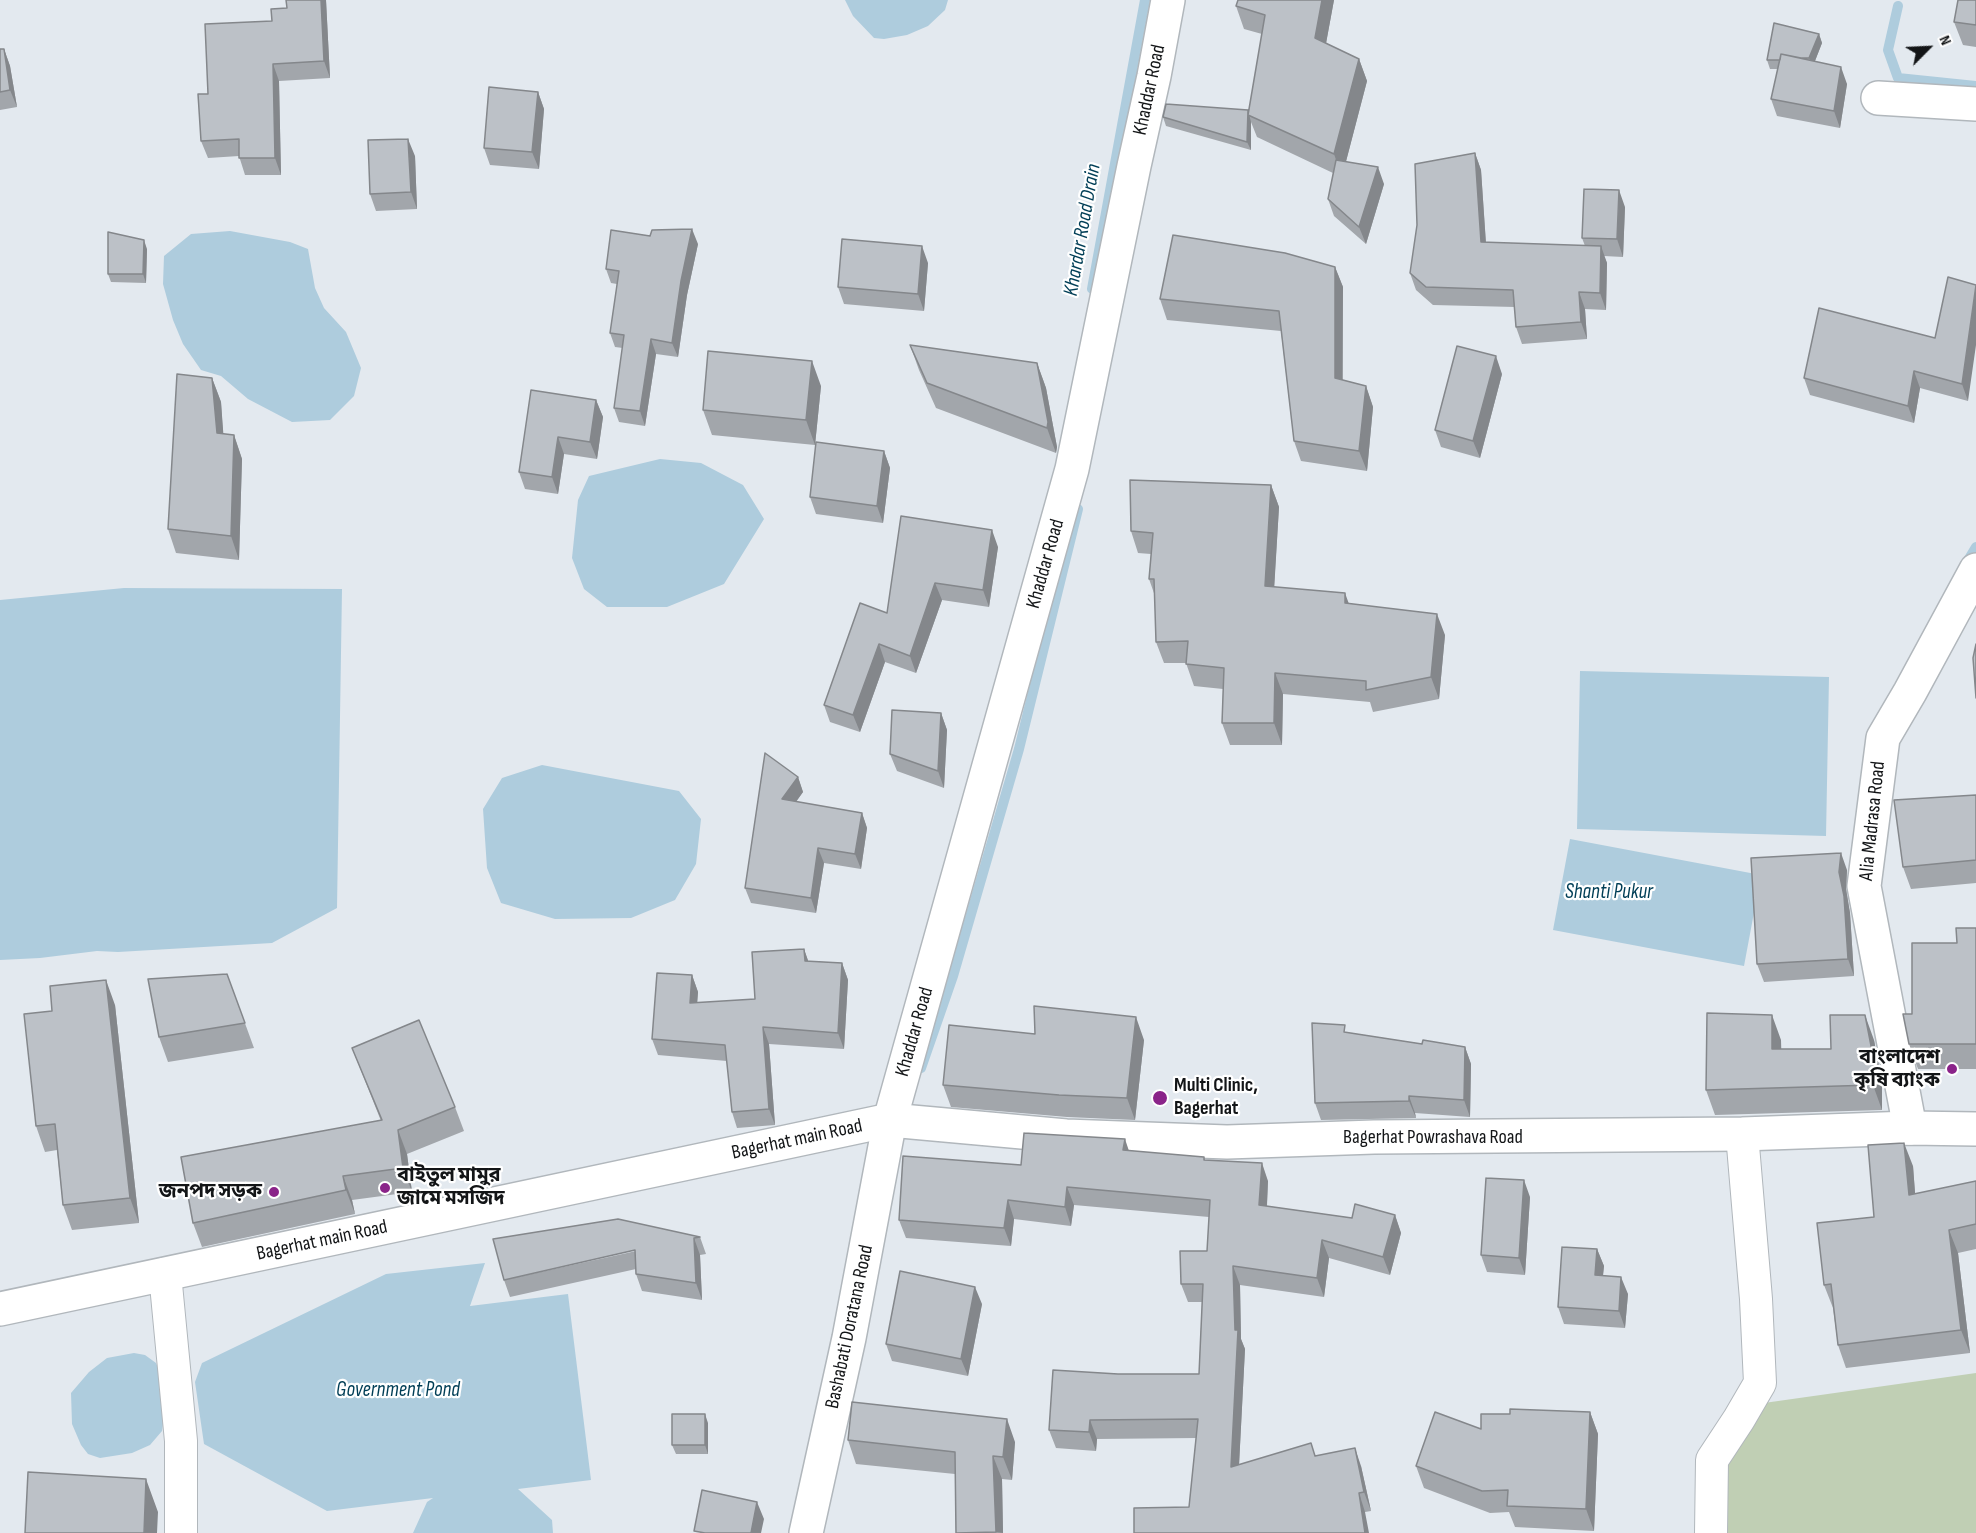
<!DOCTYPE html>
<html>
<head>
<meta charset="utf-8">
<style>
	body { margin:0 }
	#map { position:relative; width:1976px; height:1533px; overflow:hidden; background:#e3e9ef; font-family:"Sofia Sans Condensed",sans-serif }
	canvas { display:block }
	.north { position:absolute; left:1898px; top:18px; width:60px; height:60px; -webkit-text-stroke:4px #fff; paint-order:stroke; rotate:66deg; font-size:16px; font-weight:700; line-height:24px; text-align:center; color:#131517 }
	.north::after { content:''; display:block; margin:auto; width:21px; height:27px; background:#131517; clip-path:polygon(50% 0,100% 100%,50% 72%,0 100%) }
</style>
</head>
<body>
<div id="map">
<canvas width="1976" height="1533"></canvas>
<div class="north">N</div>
</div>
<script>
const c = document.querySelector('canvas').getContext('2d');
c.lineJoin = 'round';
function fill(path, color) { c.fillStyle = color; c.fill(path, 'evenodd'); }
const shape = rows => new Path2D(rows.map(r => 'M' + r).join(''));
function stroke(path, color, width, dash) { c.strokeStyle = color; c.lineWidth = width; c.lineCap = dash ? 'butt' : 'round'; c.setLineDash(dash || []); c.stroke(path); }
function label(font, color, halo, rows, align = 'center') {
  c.font = font + ' "Sofia Sans Condensed","Noto Sans Bengali",sans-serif'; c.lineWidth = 4.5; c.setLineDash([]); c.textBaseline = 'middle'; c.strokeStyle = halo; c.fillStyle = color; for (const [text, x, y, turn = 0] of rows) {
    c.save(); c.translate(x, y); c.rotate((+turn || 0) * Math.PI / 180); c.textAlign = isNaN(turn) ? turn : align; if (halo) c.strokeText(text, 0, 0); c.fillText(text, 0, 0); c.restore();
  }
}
fill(shape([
	[1976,1373,1976,1533,1718,1533,1718,1470,1764,1403]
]), '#c0cfb4');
fill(shape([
	[845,0,948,0,945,10,928,26,907,35,884,39,874,38,853,16],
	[230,231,290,242,308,249,315,288,324,308,346,332,361,368,354,396,330,420,292,422,248,399,221,376,201,370,183,344,173,320,163,284,164,256,191,234],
	[660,459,701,463,743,485,764,519,724,584,667,607,607,607,584,589,572,558,578,500,589,476],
	[124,588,342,589,337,908,272,943,118,952,97,951,40,958,0,960,0,600],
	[1580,671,1829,677,1826,836,1577,829],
	[542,765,679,791,701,819,696,864,675,900,631,918,555,919,501,903,487,868,483,809,502,778],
	[1570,839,1761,875,1744,966,1553,930],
	[485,1263,470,1306,568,1294,591,1480,518,1489,552,1520,553,1533,413,1533,427,1502,433,1498,327,1511,204,1444,195,1382,202,1363,386,1274],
	[134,1353,145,1355,156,1363,166,1387,166,1402,162,1431,150,1445,132,1453,100,1458,88,1454,81,1445,72,1424,71,1393,89,1372,107,1358]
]), '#aeccdd');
stroke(shape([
	[1898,6,1888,50,1898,78,1976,86],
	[1092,289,1145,0],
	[1964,567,1976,547],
	[921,1068,953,976,1019,749,1078,509]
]), '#aeccdd', 10);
const minor = shape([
	[165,1274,181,1441,181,1533],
	[1711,1533,1712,1460,1739,1419,1760,1383,1756,1299,1742,1134]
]);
const tertiary = shape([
	[1878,98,1976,104],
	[1910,1128,1864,886,1883,738,1910,692,1976,570],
	[806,1533,849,1338,890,1120,1072,469,1134,166,1154,76,1168,0]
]);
const primary = shape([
	[0,1309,890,1120,1066,1136,1227,1142,1374,1137,1742,1134,1910,1128,1976,1129]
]);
stroke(minor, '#b1b7bc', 34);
stroke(tertiary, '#b1b7bc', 36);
stroke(primary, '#b1b7bc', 36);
stroke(minor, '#fff', 32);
stroke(tertiary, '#fff', 33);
stroke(primary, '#fff', 33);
fill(shape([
	[286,0,326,0,330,78,279,81,281,175,245,175,239,156,208,158,201,141,208,94,287,8],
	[1334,0,1326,43,1359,59,1367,81,1346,161,1384,184,1366,244,1334,216,1328,199,1333,173,1257,137,1251,122,1251,150,1166,126,1163,117,1248,110,1249,113,1262,34,1244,29,1236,6],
	[1976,0,1976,47,1963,45,1954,22],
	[1819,34,1822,43,1815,61,1847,84,1840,128,1777,116,1771,99,1778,69,1770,69,1767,60],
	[0,49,4,49,10,66,17,107,0,110],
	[538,92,544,109,539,169,490,165,484,148],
	[1475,153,1481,170,1486,243,1585,246,1582,238,1625,207,1623,257,1604,256,1607,263,1606,310,1585,309,1587,339,1522,344,1516,327,1515,307,1433,305,1416,290,1410,273],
	[415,156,417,209,376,211,370,194],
	[698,244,687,295,678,357,656,354,645,426,619,422,614,408,623,348,615,347,610,333,617,284,611,283,606,269],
	[147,249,146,283,111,282,108,274],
	[928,263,924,311,844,304,838,287],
	[1335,267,1343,287,1343,380,1366,386,1373,407,1367,471,1301,461,1294,441,1281,331,1167,320,1160,299],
	[1948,277,1968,401,1920,388,1914,423,1810,395,1804,378,1935,338],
	[910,345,1037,363,1046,388,1057,447,1056,453,936,408,919,370],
	[1502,374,1480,458,1441,447,1435,430],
	[212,378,221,402,223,434,234,435,242,459,239,560,176,553,168,529],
	[821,386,815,445,712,435,703,410],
	[596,400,603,417,597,459,564,454,558,494,525,489,519,472],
	[884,451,890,468,883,523,816,514,810,497],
	[1271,485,1279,507,1274,587,1349,604,1445,635,1439,699,1373,712,1370,702,1283,694,1282,745,1230,745,1222,723,1223,689,1194,686,1186,663,1164,663,1156,642,1155,596,1149,579,1151,554,1138,553,1131,531],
	[901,516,998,547,989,607,942,600,916,673,885,662,860,732,830,722,824,705,887,613],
	[941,713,947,730,944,788,897,771,890,754],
	[798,777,803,792,796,802,862,813,867,828,861,869,824,863,816,913,751,903,745,888],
	[1976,795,1976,883,1911,889,1903,867],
	[1847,870,1846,889,1850,913,1854,976,1764,982,1757,964],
	[1976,928,1976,1069,1918,1069,1909,1044,1912,1014,1957,943],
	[804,949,808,961,842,963,848,980,844,1049,769,1044,775,1125,737,1128,732,1112,727,1061,658,1055,652,1039,692,975,698,992,697,1003,755,999],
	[227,974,254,1048,168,1062,159,1037],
	[115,1005,139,1223,72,1230,63,1205,57,1150,45,1152,36,1126],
	[1348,1033,1422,1044,1465,1047,1471,1064,1470,1117,1415,1113,1416,1118,1321,1120,1315,1103],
	[1035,1034,1144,1040,1135,1120,1067,1117,951,1107,943,1085],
	[1781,1040,1781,1049,1831,1049,1874,1040,1882,1082,1882,1110,1715,1115,1706,1090],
	[352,1048,455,1107,464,1131,407,1154,412,1192,352,1200,355,1214,202,1247,193,1223,381,1121],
	[1129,1151,1204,1157,1205,1160,1268,1181,1267,1206,1352,1218,1395,1215,1401,1233,1390,1275,1329,1258,1324,1297,1240,1285,1241,1339,1245,1349,1239,1465,1316,1456,1361,1466,1371,1511,1365,1512,1189,1507,1196,1438,1097,1439,1096,1451,1056,1448,1049,1430,1118,1374,1199,1374,1202,1302,1188,1302,1181,1284,1207,1251,1209,1217,1074,1205,1071,1226,1014,1219,1011,1246,906,1238,899,1220,1021,1165],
	[1913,1166,1915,1194,1976,1181,1976,1249,1958,1253,1970,1353,1846,1368,1838,1345,1833,1308,1824,1285],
	[1530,1197,1525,1275,1487,1272,1481,1255],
	[700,1237,706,1254,700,1255,702,1300,642,1291,636,1274,636,1269,510,1297,504,1280],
	[1597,1249,1604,1266,1603,1276,1628,1294,1625,1328,1564,1324,1558,1307],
	[982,1304,968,1376,892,1361,886,1344],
	[1590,1412,1598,1434,1594,1531,1515,1527,1509,1512,1490,1513,1424,1488,1416,1466,1481,1429],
	[708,1423,708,1454,676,1454,672,1445],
	[848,1440,1015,1442,1012,1480,1002,1479,1003,1533,956,1533,955,1474,856,1464]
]), '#a2a6ab');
fill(shape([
	[321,0,326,0,330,78,324,61],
	[1322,0,1334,0,1323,60,1315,38],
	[1819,34,1822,43,1813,66,1809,58],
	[4,49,10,66,17,107,10,90],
	[1359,59,1367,81,1342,177,1334,154],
	[273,64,279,81,281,175,275,158],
	[1841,67,1847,84,1840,128,1834,111],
	[538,92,544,109,539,169,532,152],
	[1248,110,1251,122,1251,150,1247,142],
	[408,139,415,156,417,209,411,192],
	[1475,153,1481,170,1487,260,1481,242],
	[1378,167,1384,184,1366,244,1359,227],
	[1619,190,1625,207,1623,257,1617,239],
	[692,229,698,244,687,295,678,357,672,343,681,281],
	[144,240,147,249,146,283,143,274],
	[922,246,928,263,924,311,918,294],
	[1601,246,1607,263,1606,310,1600,293],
	[1335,267,1343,287,1342,398,1335,378],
	[1976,285,1976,345,1968,401,1962,384],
	[1579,292,1585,309,1587,339,1581,322],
	[651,339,656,354,645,426,640,411],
	[1496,356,1502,374,1480,458,1473,441],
	[812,361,821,386,815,445,806,420],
	[1037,363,1046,388,1057,447,1056,453,1047,428],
	[1914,371,1920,388,1914,423,1908,406],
	[212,378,221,402,225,456,217,433],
	[1366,386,1373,407,1367,471,1359,451],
	[596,400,603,417,597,459,590,442],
	[234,435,242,459,239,560,231,536],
	[558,437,564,454,558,494,552,477],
	[884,451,890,468,883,523,877,506],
	[1271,485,1279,507,1273,608,1265,586],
	[992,530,998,547,989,607,983,590],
	[935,583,942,600,916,673,910,656],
	[1345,593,1353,615,1345,603],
	[1437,614,1445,635,1439,699,1431,677],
	[879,644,885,662,860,732,853,715],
	[1275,673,1283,694,1282,745,1274,723],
	[941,713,947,730,944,788,938,771],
	[798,777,803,792,787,814,782,799],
	[862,813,867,828,861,869,855,854],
	[818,848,824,863,816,913,811,898],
	[1841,853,1847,870,1846,889,1850,913,1854,976,1848,959,1839,872],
	[804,949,810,966,805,961],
	[842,963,848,980,844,1049,838,1033],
	[692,975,698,992,696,1019,690,1003],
	[106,980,115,1005,139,1223,130,1198],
	[1772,1015,1781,1040,1782,1075,1772,1049],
	[1865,1015,1874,1040,1882,1082,1882,1110,1873,1085],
	[1136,1017,1144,1040,1135,1120,1127,1098],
	[763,1027,769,1044,775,1125,769,1109],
	[1465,1047,1471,1064,1470,1117,1464,1100],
	[1409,1096,1415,1113,1416,1118,1409,1101],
	[398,1130,407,1154,412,1192,403,1168],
	[1125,1139,1131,1157,1123,1150],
	[1904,1143,1913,1166,1917,1218,1909,1195],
	[1262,1163,1268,1181,1266,1223,1259,1205],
	[343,1176,352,1200,355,1214,346,1190],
	[1524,1180,1530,1197,1525,1275,1519,1258],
	[1067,1187,1074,1205,1071,1226,1065,1207],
	[1008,1200,1014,1219,1011,1246,1004,1228],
	[1395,1215,1401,1233,1390,1275,1383,1257],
	[1949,1230,1958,1253,1970,1353,1961,1330],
	[694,1238,700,1255,702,1300,696,1283],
	[1322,1240,1329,1258,1324,1297,1317,1278],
	[1597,1249,1604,1266,1601,1292,1595,1275],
	[1233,1266,1240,1285,1241,1339,1245,1349,1238,1485,1231,1467,1235,1330],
	[1621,1277,1628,1294,1625,1328,1619,1311],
	[975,1287,982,1304,968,1376,961,1359],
	[1590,1412,1598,1434,1594,1531,1586,1509],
	[705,1414,708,1423,708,1454,705,1445],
	[1007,1419,1015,1442,1012,1480,1003,1457],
	[1090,1420,1097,1439,1096,1451,1089,1432],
	[1355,1448,1361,1466,1371,1511,1364,1492],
	[993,1456,1002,1479,1003,1533,996,1532],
	[146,1479,158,1512,157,1533,144,1533],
	[1359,1493,1365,1512,1369,1533,1365,1533],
	[757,1502,764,1519,761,1533,751,1533]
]), '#84878b');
const building = shape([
	[286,0,321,0,324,61,273,64,275,158,239,158,239,139,201,141,198,94,208,94,205,24,272,21,271,9,287,8,286,0],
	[1238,0,1322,0,1315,38,1359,59,1334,154,1248,115,1265,15,1236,6,1238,0],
	[1958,0,1976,0,1976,25,1954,22,1958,0],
	[1774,23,1819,34,1809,58,1801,58,1781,54,1780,60,1767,60,1774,23],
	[0,49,4,49,10,90,0,92,0,49],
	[1781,54,1841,67,1834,111,1771,99,1781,54],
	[489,87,538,92,532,152,484,148,489,87],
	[1166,104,1248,110,1247,142,1163,117,1166,104],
	[408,139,411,192,370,194,368,140,408,139],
	[1475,153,1481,242,1601,246,1600,293,1579,292,1581,322,1516,327,1513,290,1426,287,1410,273,1417,225,1415,164,1475,153],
	[1336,160,1378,167,1359,227,1328,199,1336,160],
	[1584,189,1619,190,1617,239,1582,238,1584,189],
	[692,229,681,281,672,343,651,339,640,411,614,408,624,335,610,333,619,271,606,269,611,230,650,236,652,230,692,229],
	[108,232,144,240,143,274,108,274,108,232],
	[1173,235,1285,253,1335,267,1335,378,1366,386,1359,451,1294,441,1279,311,1160,299,1173,235],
	[842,239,922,246,918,294,838,287,842,239],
	[1948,277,1976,285,1962,384,1914,371,1908,406,1804,378,1819,308,1935,338,1948,277],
	[910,345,1037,363,1048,422,1047,428,927,383,910,345],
	[1457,346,1496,356,1473,441,1435,430,1457,346],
	[708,351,812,361,806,420,703,410,708,351],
	[177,374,212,378,217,433,234,435,231,536,168,529,177,374],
	[531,390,596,400,590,442,558,437,552,477,519,472,531,390],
	[816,442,884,451,877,506,810,497,816,442],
	[1130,480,1271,485,1265,586,1345,593,1345,603,1437,614,1431,677,1366,690,1366,681,1275,673,1274,723,1222,723,1224,668,1186,664,1188,641,1156,642,1154,579,1149,579,1153,533,1131,531,1130,480],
	[901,516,992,530,983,590,935,583,910,656,879,644,853,715,824,705,860,603,887,613,901,516],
	[1976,644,1976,698,1973,658,1976,644],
	[892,710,941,713,938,771,890,754,892,710],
	[765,753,798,777,782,799,862,813,855,854,818,848,811,898,745,888,765,753],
	[1976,795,1976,860,1903,867,1894,800,1976,795],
	[1841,853,1839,872,1844,896,1848,959,1757,964,1751,858,1841,853],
	[1956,928,1976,928,1976,1044,1909,1044,1903,1014,1912,1014,1912,943,1957,943,1956,928],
	[804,949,805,961,842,963,838,1033,763,1027,769,1109,732,1112,725,1045,652,1039,657,973,692,975,690,1003,755,999,752,952,804,949],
	[227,974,245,1023,159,1037,148,979,227,974],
	[106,980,130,1198,63,1205,55,1124,36,1126,24,1014,52,1011,50,986,106,980],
	[1034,1006,1136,1017,1127,1098,1059,1095,943,1085,949,1025,1035,1034,1034,1006],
	[1707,1013,1772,1015,1772,1049,1831,1049,1830,1015,1865,1015,1873,1056,1873,1085,1706,1090,1707,1013],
	[419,1020,455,1107,398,1130,403,1168,343,1176,346,1190,193,1223,181,1157,382,1120,352,1048,419,1020],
	[1312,1023,1345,1025,1344,1032,1422,1044,1423,1040,1465,1047,1464,1100,1409,1096,1409,1101,1315,1103,1312,1023],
	[1024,1133,1125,1139,1123,1150,1204,1157,1204,1160,1262,1163,1259,1205,1352,1218,1355,1204,1395,1215,1383,1257,1322,1240,1317,1278,1233,1266,1235,1330,1238,1330,1231,1467,1311,1443,1315,1456,1355,1448,1364,1492,1359,1493,1365,1533,1134,1533,1134,1508,1189,1507,1198,1419,1090,1420,1089,1432,1049,1430,1053,1370,1118,1374,1199,1374,1203,1284,1181,1284,1180,1251,1207,1251,1210,1200,1067,1187,1065,1207,1008,1200,1004,1228,899,1220,903,1156,1021,1165,1024,1133],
	[1904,1143,1909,1195,1976,1181,1976,1224,1949,1230,1961,1330,1838,1345,1831,1284,1824,1285,1817,1223,1874,1217,1868,1145,1904,1143],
	[1486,1178,1524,1180,1519,1258,1481,1255,1486,1178],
	[618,1219,700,1237,694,1238,696,1283,636,1274,635,1250,504,1280,493,1239,618,1219],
	[1562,1247,1597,1249,1595,1275,1621,1277,1619,1311,1558,1307,1562,1247],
	[900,1271,975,1287,961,1359,886,1344,900,1271],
	[852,1402,1007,1419,1003,1457,993,1456,996,1532,956,1533,955,1452,848,1440,852,1402],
	[1510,1409,1590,1412,1586,1509,1507,1506,1508,1490,1482,1491,1416,1466,1435,1412,1481,1429,1481,1414,1510,1414,1510,1409],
	[672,1414,705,1414,705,1445,672,1445,672,1414],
	[28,1472,146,1479,144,1533,25,1533,28,1472],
	[702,1490,757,1502,751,1533,705,1533,694,1531,702,1490]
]);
fill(building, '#bcc1c7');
stroke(building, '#84878b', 1.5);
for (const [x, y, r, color] of [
	[1952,1069,6,"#8a2389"],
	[1160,1098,8,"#8a2389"],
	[385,1188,6,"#8a2389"],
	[274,1192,6,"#8a2389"]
]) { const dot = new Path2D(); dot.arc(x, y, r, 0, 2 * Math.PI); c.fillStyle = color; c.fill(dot); stroke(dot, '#fff', 2); }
label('20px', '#131517', '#fff', [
	["Khaddar Road",1150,90,-78],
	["Khaddar Road",1046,564,-74],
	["Alia Madrasa Road",1873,821,-84],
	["Khaddar Road",915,1032,-74],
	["Bagerhat Powrashava Road",1433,1138],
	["Bagerhat main Road",797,1140,-12],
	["Bagerhat main Road",322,1241,-12],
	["Bashabati Doratana Road",850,1327,-78]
]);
label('bold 20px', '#131517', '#fff', [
	["বাংলাদেশ",1940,1058],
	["কৃষি ব্যাংক",1940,1081],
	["Multi Clinic,",1174,1086,"left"],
	["Bagerhat",1174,1109,"left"],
	["বাইতুল মামুর",397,1176,"left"],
	["জামে মসজিদ",397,1199,"left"],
	["জনপদ সড়ক",262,1192]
], 'right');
label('italic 21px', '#003e56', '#fff', [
	["Khardar Road Drain",1083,230,-80],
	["Shanti Pukur",1609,893],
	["Government Pond",398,1391]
]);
</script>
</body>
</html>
